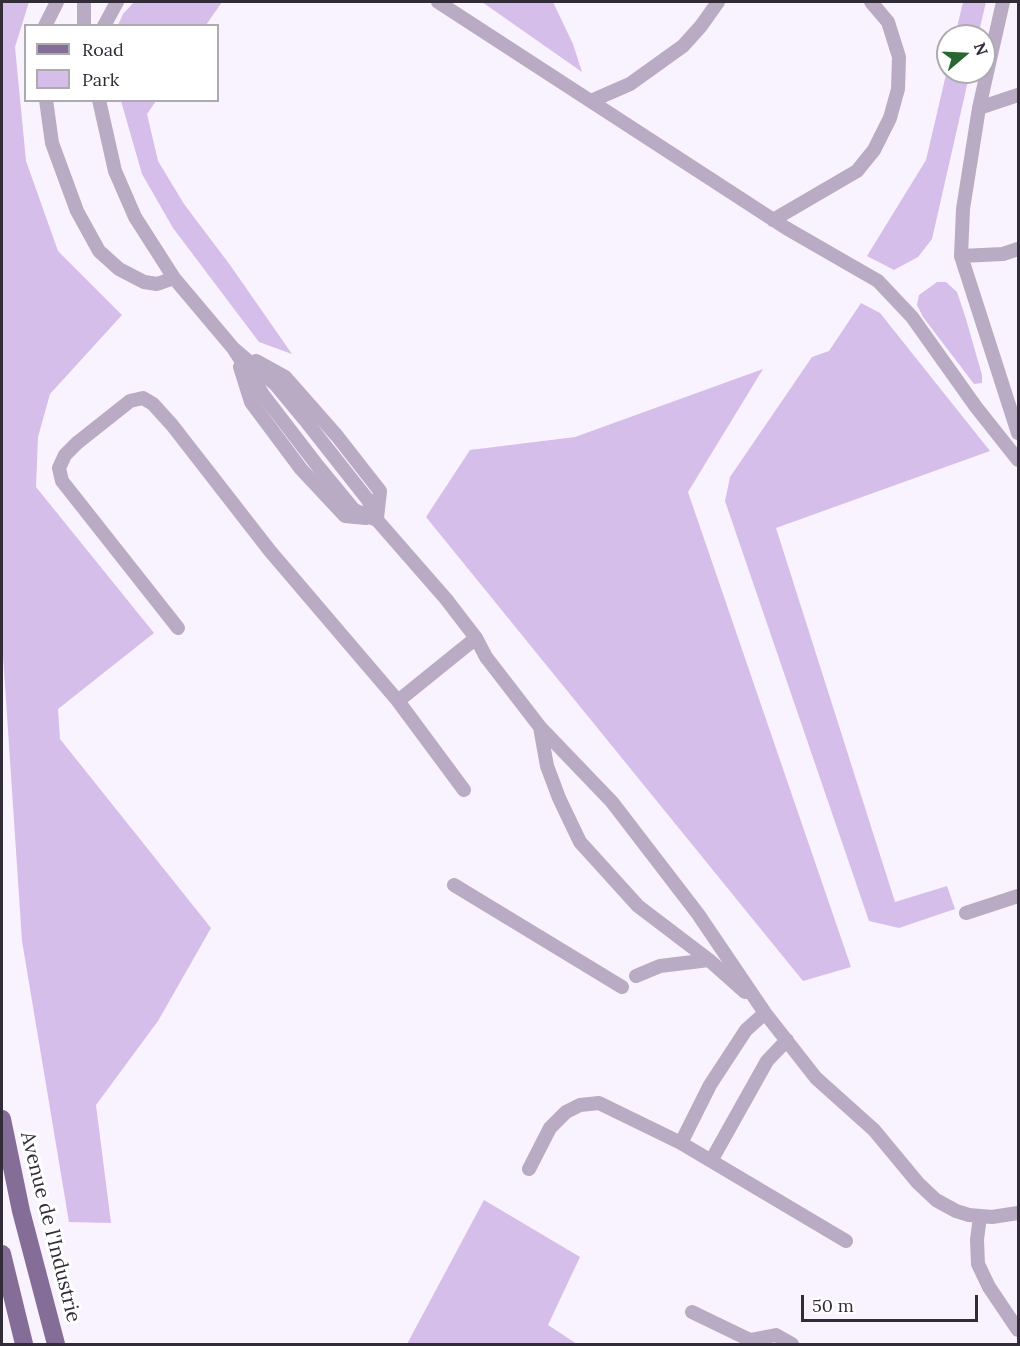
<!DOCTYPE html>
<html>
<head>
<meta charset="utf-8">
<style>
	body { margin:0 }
	#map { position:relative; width:1020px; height:1346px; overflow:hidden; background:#f9f2ff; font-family:Lora,serif }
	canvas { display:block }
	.frame { position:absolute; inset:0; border:3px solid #322c38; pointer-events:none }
	.legend { position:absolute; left:24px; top:24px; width:195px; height:78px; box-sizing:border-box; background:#fff; border:2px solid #adabaf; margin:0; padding:8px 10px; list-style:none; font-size:18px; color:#322c38 }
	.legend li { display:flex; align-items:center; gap:12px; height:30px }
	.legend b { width:30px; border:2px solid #adabaf }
	.north { position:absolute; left:936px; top:24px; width:60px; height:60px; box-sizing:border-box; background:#fff; border:2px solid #adabaf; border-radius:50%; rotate:71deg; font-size:16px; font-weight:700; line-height:24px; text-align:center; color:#322c38 }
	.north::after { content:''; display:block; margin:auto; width:21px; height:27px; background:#286730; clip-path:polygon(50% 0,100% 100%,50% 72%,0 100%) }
	.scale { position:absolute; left:801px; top:1295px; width:177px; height:27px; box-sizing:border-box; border:3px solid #322c38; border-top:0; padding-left:8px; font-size:18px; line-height:21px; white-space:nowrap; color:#322c38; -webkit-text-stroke:4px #fff; paint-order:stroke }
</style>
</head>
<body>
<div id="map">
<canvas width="1020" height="1346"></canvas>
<div class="frame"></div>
<ul class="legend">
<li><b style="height:8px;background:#846d97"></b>Road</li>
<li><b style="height:16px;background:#d6beea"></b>Park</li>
</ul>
<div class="north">N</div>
<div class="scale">50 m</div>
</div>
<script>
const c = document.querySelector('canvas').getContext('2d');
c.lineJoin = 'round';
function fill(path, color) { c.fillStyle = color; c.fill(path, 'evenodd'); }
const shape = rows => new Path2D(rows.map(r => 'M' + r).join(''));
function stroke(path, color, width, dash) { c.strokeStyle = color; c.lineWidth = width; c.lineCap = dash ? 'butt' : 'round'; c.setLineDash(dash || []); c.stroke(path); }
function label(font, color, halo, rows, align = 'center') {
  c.font = font + ' Lora,serif'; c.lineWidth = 6; c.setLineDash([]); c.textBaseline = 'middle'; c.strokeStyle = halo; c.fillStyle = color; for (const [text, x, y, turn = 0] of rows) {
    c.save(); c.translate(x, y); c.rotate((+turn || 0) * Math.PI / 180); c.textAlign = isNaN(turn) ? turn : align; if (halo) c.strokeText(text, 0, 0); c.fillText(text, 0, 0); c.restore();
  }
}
fill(shape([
	[2,2,29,2,15,47,26,161,58,251,122,315,50,394,38,437,36,487,154,633,58,709,60,739,211,928,158,1021,96,1105,111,1223,69,1222,22,941,2,640],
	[134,2,222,2,206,25,118,25,123,14],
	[482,2,553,2,573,44,582,72],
	[963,2,986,2,978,36,955,36],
	[948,66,948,72,970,72,932,239,918,257,894,270,867,256,926,160],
	[121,101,156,101,147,114,158,161,184,204,230,265,292,354,259,342,173,228,142,174],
	[937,282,946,282,957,292,966,319,982,375,982,383,974,384,923,317,917,305,919,295],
	[861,303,880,313,990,451,776,528,895,902,947,886,955,909,899,928,869,921,725,501,730,477,812,357,829,351],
	[763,369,688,492,851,967,803,981,426,517,470,450,575,437],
	[484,1200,580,1257,548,1325,577,1344,407,1344]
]), '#d6beea');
stroke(shape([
	[84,2,84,26],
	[438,2,786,228,878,281,912,317,976,407,1018,460],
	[1003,2,979,108,963,209,961,256,1018,433],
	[45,26,57,2],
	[104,26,117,2],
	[46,100,52,143,77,211,99,251,119,269,144,282,157,284,174,278],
	[99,100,115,171,135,217,174,278,233,348,264,396,317,465,354,510,377,520],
	[591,101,630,84,683,46,701,26,718,2],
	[979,108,1018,95],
	[773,220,857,171,874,150,890,118,898,89,899,57,888,22,871,2],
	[961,256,1003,254,1018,249],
	[233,348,276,385,305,420,368,500,377,520,446,599,476,638,486,657,540,727,612,802,698,914,765,1013,816,1078,874,1130,918,1183,936,1200,956,1211,969,1215,992,1217,1018,1213],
	[256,361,285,377,337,436,380,491,377,518],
	[240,367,251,402,301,469,345,516,366,518],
	[178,628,62,481,59,468,65,455,77,443,130,401,143,398,153,404,172,425,270,551,398,701,464,790],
	[398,701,476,638],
	[540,727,547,766,559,798,580,842,638,906,709,960,745,992],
	[454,885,622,987],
	[966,913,1018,896],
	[636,976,660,966,709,960],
	[681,1143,710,1085,746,1030,765,1013],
	[711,1161,767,1061,787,1040],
	[529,1169,550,1128,566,1112,580,1105,599,1103,681,1143,846,1241],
	[980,1216,977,1240,978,1264,989,1287,1018,1330],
	[692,1312,750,1340,776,1335,792,1344]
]), '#b8abc3', 14);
stroke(shape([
	[2,1119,21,1211,56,1344],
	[2,1254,24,1344]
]), '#846d97', 18);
label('20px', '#322c38', '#fff', [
	["Avenue de l'Industrie",50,1227,76]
]);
</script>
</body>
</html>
